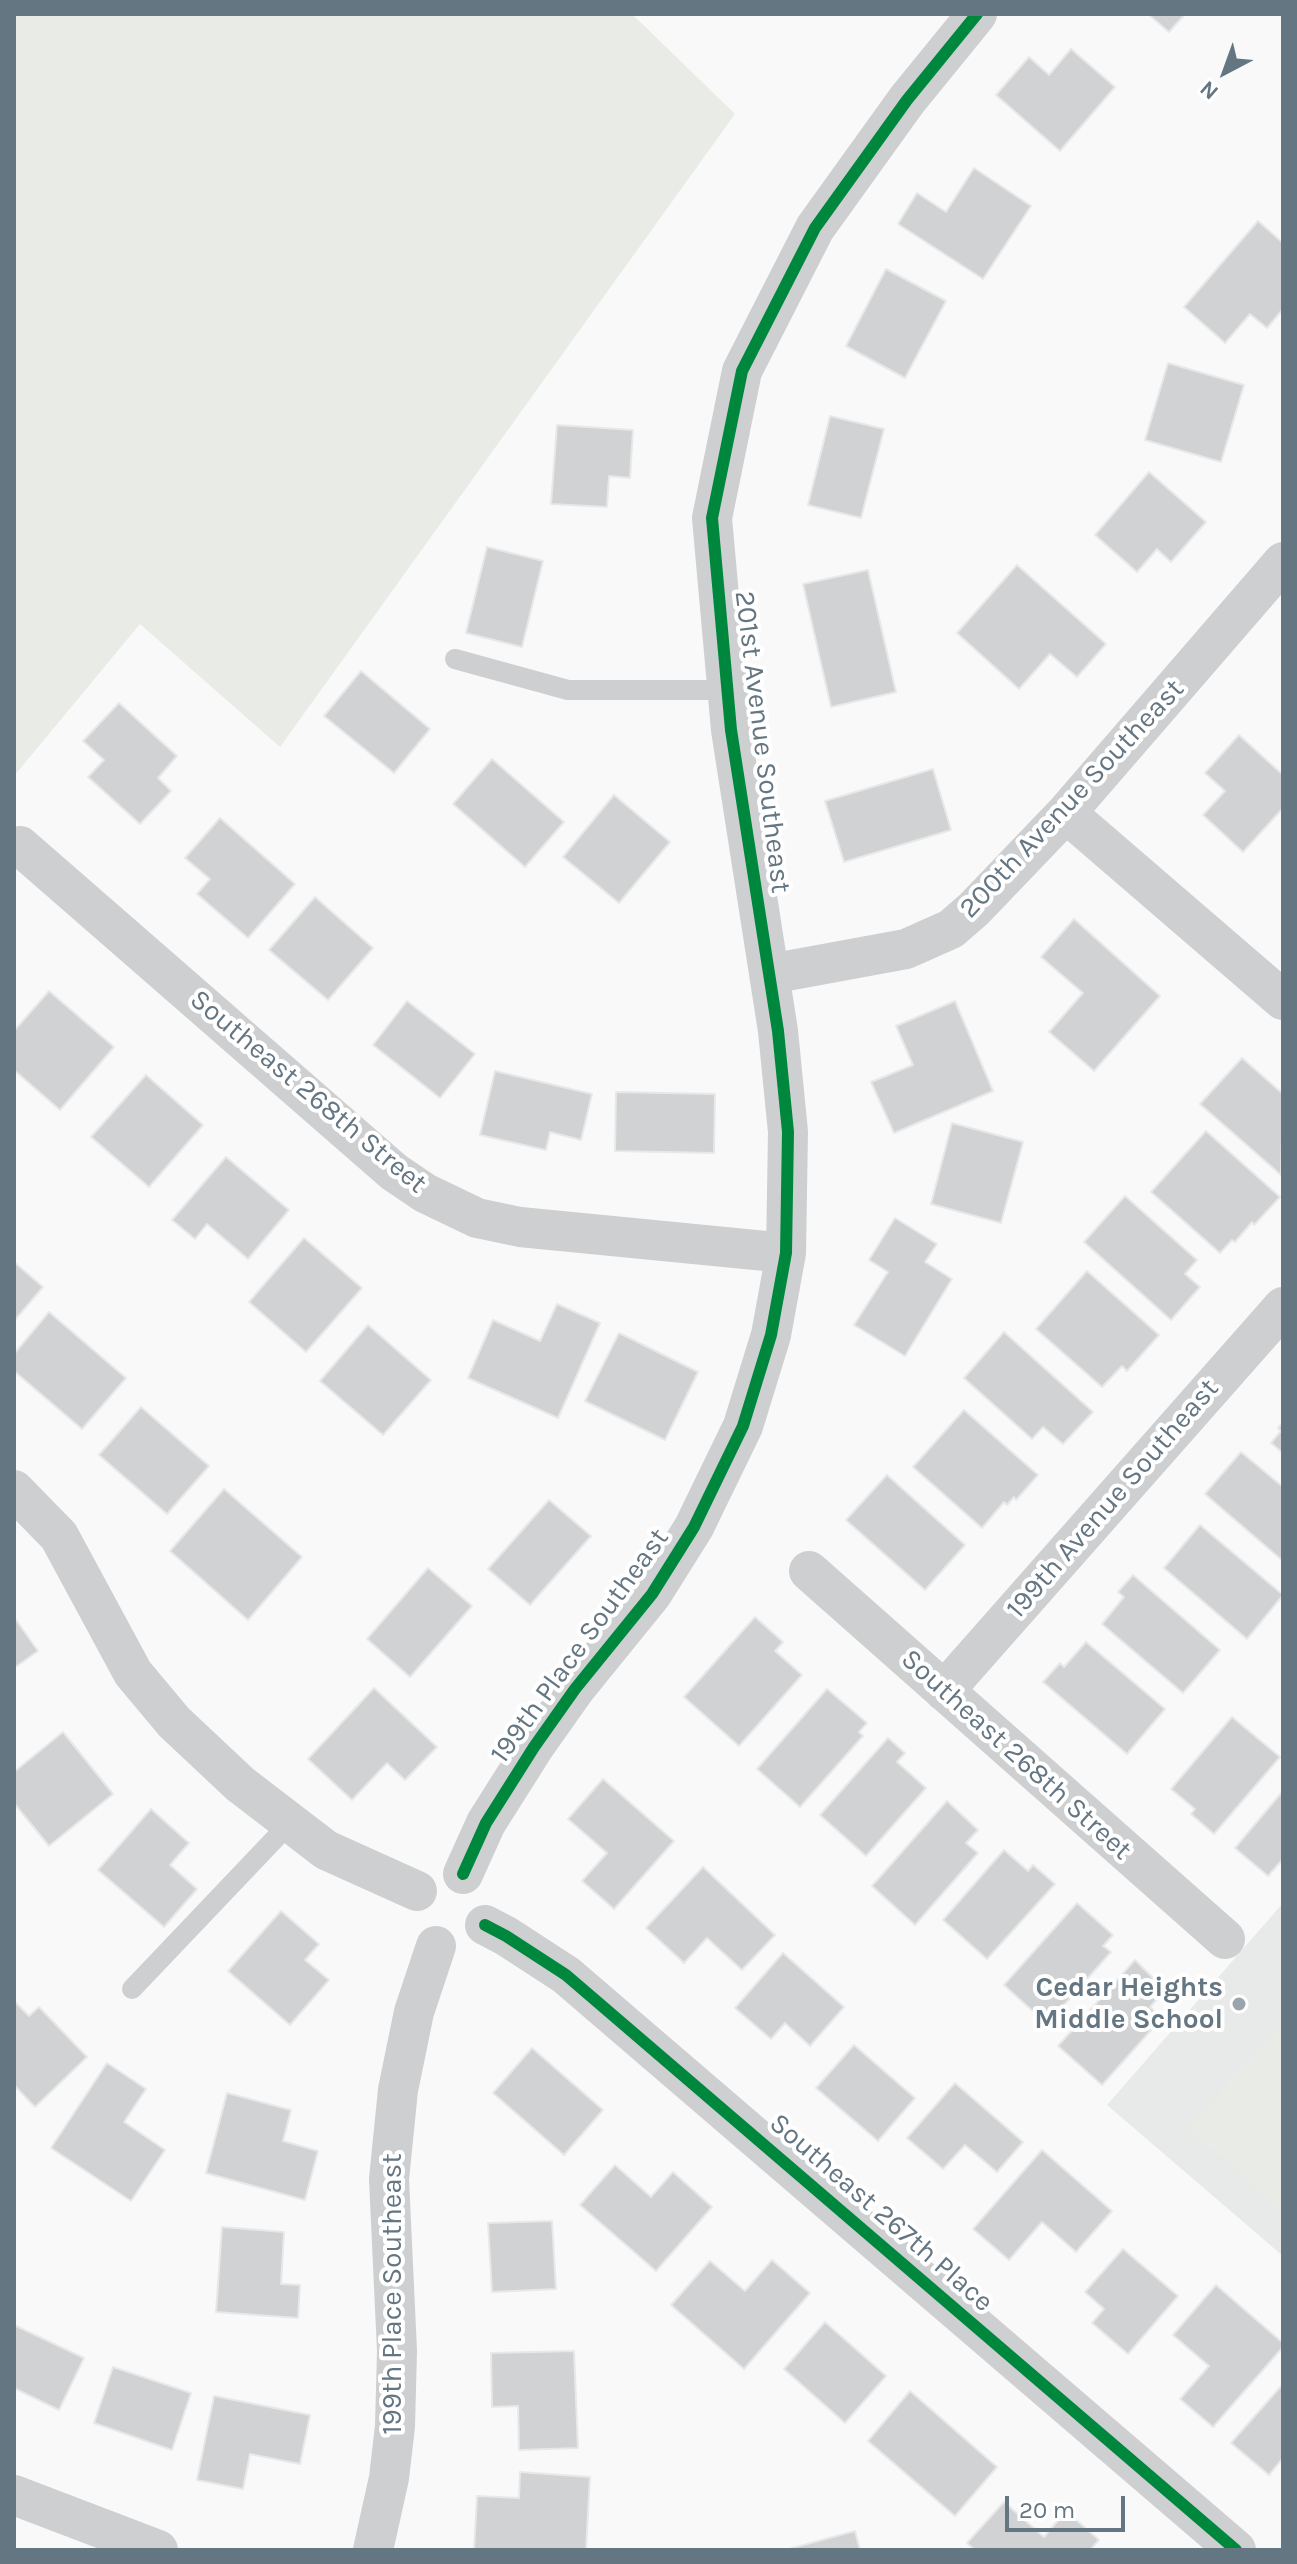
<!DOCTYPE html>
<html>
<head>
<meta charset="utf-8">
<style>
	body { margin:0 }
	#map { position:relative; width:1297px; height:2564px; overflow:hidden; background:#f9f9f9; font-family:Karla,sans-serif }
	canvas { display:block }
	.frame { position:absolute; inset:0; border:16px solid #657683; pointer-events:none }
	.north { position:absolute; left:1185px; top:32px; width:80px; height:80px; -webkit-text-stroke:6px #fff; paint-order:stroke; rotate:221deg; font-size:22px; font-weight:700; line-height:32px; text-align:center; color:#657683 }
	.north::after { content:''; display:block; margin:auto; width:28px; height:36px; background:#657683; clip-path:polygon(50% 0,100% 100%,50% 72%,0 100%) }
	.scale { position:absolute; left:1005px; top:2496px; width:120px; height:36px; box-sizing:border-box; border:4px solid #657683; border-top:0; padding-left:10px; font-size:24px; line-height:28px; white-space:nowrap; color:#657683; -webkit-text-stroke:6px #fff; paint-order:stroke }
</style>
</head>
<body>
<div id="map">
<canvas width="1297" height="2564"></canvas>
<div class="frame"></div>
<div class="north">N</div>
<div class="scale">20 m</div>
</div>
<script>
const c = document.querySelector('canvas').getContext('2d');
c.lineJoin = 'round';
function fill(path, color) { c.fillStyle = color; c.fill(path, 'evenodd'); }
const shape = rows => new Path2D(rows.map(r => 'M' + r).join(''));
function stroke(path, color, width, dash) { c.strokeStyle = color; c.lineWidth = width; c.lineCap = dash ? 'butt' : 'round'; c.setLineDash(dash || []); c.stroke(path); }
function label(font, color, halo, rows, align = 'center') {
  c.font = font + ' Karla,sans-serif'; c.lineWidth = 8; c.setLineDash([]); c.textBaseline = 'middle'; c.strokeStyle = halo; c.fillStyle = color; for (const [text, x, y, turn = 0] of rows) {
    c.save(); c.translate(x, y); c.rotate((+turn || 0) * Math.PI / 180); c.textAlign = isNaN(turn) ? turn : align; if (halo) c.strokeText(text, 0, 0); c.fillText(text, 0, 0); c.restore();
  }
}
fill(shape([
	[1283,1903,1283,2256,1107,2105]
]), '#e8e9e9');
fill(shape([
	[14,14,632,14,735,114,280,747,140,624,14,776],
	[1283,2023,1283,2213,1188,2127]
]), '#e8ebe6');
const building = shape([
	[1148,14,1185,14,1169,32,1148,14],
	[1071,49,1115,87,1060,151,996,95,1029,57,1049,75,1071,49],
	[974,168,1031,206,983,279,898,224,917,193,946,212,974,168],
	[1258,221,1283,243,1283,309,1267,328,1250,314,1225,343,1184,307,1258,221],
	[886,269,946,301,905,378,846,346,886,269],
	[1168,363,1244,385,1221,462,1145,440,1168,363],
	[830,416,884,429,861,518,808,505,830,416],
	[557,425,633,430,630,478,609,476,607,507,551,504,557,425],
	[1149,472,1206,522,1171,562,1157,549,1137,572,1095,535,1149,472],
	[487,547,543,561,522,647,466,633,487,547],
	[1017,565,1106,644,1077,677,1050,654,1019,689,957,633,1017,565],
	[868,570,896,692,831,707,803,584,868,570],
	[361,671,430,729,394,773,324,716,361,671],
	[119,703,177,756,158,778,171,791,140,824,88,777,104,760,83,741,119,703],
	[1239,735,1283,775,1283,808,1243,852,1203,815,1225,791,1205,773,1239,735],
	[492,759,564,822,525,867,453,804,492,759],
	[933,769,951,830,844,862,825,801,933,769],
	[614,795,670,842,619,903,563,857,614,795],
	[220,818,295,884,248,938,197,894,210,879,185,858,220,818],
	[315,897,373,948,328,1000,269,950,315,897],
	[1074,919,1160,996,1094,1071,1049,1032,1083,993,1041,957,1074,919],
	[49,991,114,1047,60,1110,14,1070,14,1031,49,991],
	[407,1001,475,1054,440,1098,373,1045,407,1001],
	[955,1001,993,1091,894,1133,871,1082,913,1065,896,1026,955,1001],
	[1242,1058,1283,1094,1281,1175,1200,1104,1242,1058],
	[495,1071,592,1094,581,1140,550,1132,546,1150,480,1135,495,1071],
	[146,1075,203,1125,149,1187,91,1137,146,1075],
	[616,1092,715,1094,714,1153,615,1151,616,1092],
	[952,1123,1023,1142,1001,1223,931,1204,952,1123],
	[1206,1131,1280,1197,1254,1225,1252,1222,1235,1242,1232,1240,1220,1253,1151,1192,1206,1131],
	[226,1157,289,1210,248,1259,207,1224,195,1239,172,1220,226,1157],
	[1125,1196,1197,1260,1185,1274,1200,1287,1171,1320,1084,1242,1125,1196],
	[895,1218,937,1244,925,1262,952,1279,905,1356,854,1325,888,1272,869,1260,895,1218],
	[304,1238,362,1288,306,1352,249,1302,304,1238],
	[14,1262,43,1287,14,1321,14,1262],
	[1087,1271,1159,1335,1127,1371,1122,1366,1102,1387,1036,1329,1087,1271],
	[557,1304,600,1323,558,1418,468,1378,493,1320,540,1341,557,1304],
	[49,1312,126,1378,82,1429,14,1371,14,1354,49,1312],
	[368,1325,431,1380,383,1435,320,1381,368,1325],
	[1004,1332,1093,1412,1063,1444,1043,1427,1032,1439,964,1378,1004,1332],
	[619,1333,698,1372,665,1440,585,1401,619,1333],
	[141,1407,209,1466,167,1514,99,1455,141,1407],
	[964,1410,1038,1475,1016,1500,1014,1497,1007,1505,1004,1502,982,1528,913,1467,964,1410],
	[1283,1423,1283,1453,1271,1443,1281,1431,1278,1428,1283,1423],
	[1241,1452,1283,1487,1283,1561,1205,1494,1241,1452],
	[887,1475,965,1545,925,1590,846,1520,887,1475],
	[224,1489,302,1557,248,1620,170,1551,224,1489],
	[549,1500,591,1536,530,1605,488,1569,549,1500],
	[1200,1525,1283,1595,1247,1639,1164,1568,1200,1525],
	[428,1568,472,1606,410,1677,367,1639,428,1568],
	[1133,1575,1220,1650,1183,1693,1102,1624,1124,1597,1118,1592,1133,1575],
	[14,1617,38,1651,14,1668,14,1617],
	[755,1617,783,1642,775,1651,802,1675,739,1746,684,1697,755,1617],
	[1086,1642,1165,1709,1127,1754,1043,1682,1060,1663,1064,1667,1086,1642],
	[374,1688,437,1747,405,1780,387,1763,352,1800,308,1759,374,1688],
	[827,1689,867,1723,859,1732,863,1736,800,1807,757,1769,827,1689],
	[1232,1717,1280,1757,1214,1834,1191,1814,1195,1809,1171,1789,1232,1717],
	[63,1732,113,1794,49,1846,14,1803,14,1772,63,1732],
	[888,1738,905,1753,897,1762,926,1788,866,1856,820,1815,888,1738],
	[603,1779,674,1841,614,1909,582,1881,607,1853,568,1819,603,1779],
	[1283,1791,1283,1859,1268,1876,1235,1848,1283,1791],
	[947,1801,978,1830,966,1843,978,1853,915,1925,872,1886,947,1801],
	[151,1809,189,1843,170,1865,197,1889,164,1927,98,1870,151,1809],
	[1004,1850,1028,1871,1033,1865,1055,1884,987,1959,943,1920,1004,1850],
	[703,1867,775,1935,742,1970,707,1938,684,1963,646,1928,703,1867],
	[1077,1903,1113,1935,1103,1946,1111,1952,1047,2024,1004,1985,1077,1903],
	[281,1911,319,1944,305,1960,329,1980,290,2025,228,1971,281,1911],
	[783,1953,844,2007,810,2046,785,2023,771,2039,735,2008,783,1953],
	[1135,1960,1165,1990,1150,2007,1162,2018,1102,2085,1058,2046,1135,1960],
	[14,2001,29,2016,39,2007,87,2057,35,2107,14,2085,14,2001],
	[854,2045,915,2098,878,2141,816,2088,854,2045],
	[532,2048,603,2110,564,2155,493,2093,532,2048],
	[107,2063,146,2089,124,2122,165,2150,131,2201,51,2148,107,2063],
	[955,2083,1023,2142,997,2172,965,2145,943,2169,907,2138,955,2083],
	[227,2093,291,2110,283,2141,318,2151,305,2200,206,2173,227,2093],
	[1042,2150,1112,2211,1076,2252,1042,2222,1009,2260,973,2229,1042,2150],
	[615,2165,651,2197,673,2172,712,2207,656,2271,580,2205,615,2165],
	[552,2221,556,2289,492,2292,488,2223,552,2221],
	[222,2227,284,2232,281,2284,300,2285,298,2318,216,2312,222,2227],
	[1123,2249,1178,2296,1128,2354,1092,2323,1104,2309,1085,2292,1123,2249],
	[772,2260,810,2293,744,2369,671,2305,710,2261,745,2291,772,2260],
	[1216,2285,1283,2343,1283,2347,1213,2427,1180,2399,1209,2366,1173,2335,1216,2285],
	[825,2322,886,2376,845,2423,784,2369,825,2322],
	[14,2325,84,2358,59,2410,14,2388,14,2325],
	[574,2351,578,2448,519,2450,518,2406,492,2407,491,2353,574,2351],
	[113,2367,191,2393,172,2450,94,2423,113,2367],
	[1283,2384,1283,2458,1269,2475,1231,2443,1283,2384],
	[910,2391,997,2467,955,2516,868,2441,910,2391],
	[214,2396,310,2415,300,2464,250,2454,243,2489,197,2480,214,2396],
	[520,2472,590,2477,586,2550,474,2550,477,2496,519,2498,520,2472],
	[1004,2502,1044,2537,1066,2511,1099,2540,1090,2550,975,2550,967,2543,1004,2502],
	[855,2531,860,2550,785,2550,855,2531]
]);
fill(building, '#d0d2d3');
stroke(building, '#e8e8e8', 2);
stroke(shape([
	[455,659,568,690,727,690],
	[132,1989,289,1824]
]), '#cecfd0', 20);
stroke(shape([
	[1066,813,1283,1000],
	[20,846,394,1172,425,1193,477,1218,520,1227,786,1253],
	[770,974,906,949,951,929,974,909,1066,813,1283,562],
	[14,1490,59,1536,133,1673,174,1722,240,1784,326,1850,417,1891],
	[809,1571,1225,1939],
	[944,1691,1283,1307],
	[463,1874,486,1823,534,1747,575,1689,652,1594,694,1527,743,1426,771,1335,786,1253,788,1132,778,1031,731,730,712,518,742,371,815,228,907,100,977,14],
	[485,1925,506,1936,566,1975,1236,2550],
	[14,2495,158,2550],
	[373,2550,389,2478,395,2426,397,2351,389,2179,398,2090,414,2012,436,1946]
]), '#cecfd0', 40);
stroke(shape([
	[463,1874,486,1823,534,1747,575,1689,652,1594,694,1527,743,1426,771,1335,786,1253,788,1132,778,1031,731,730,712,518,742,371,815,228,907,100,977,14],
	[485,1925,506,1936,566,1975,1236,2550]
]), '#00873e', 12);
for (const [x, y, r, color] of [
	[1239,2004,8,"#99a4ac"]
]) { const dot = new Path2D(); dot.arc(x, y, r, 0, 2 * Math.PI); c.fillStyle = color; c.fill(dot); stroke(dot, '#fff', 3); }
label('28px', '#657683', '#fff', [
	["201st Avenue Southeast",762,742,83],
	["200th Avenue Southeast",1072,799,-47],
	["Southeast 268th Street",308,1092,40],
	["199th Avenue Southeast",1113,1499,-49],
	["199th Place Southeast",580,1646,-54],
	["Southeast 268th Street",1016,1755,42],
	["Southeast 267th Place",881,2213,41],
	["199th Place Southeast",393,2294,-90]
]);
label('bold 28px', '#657683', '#fff', [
	["Cedar Heights",1223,1988],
	["Middle School",1223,2020]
], 'right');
</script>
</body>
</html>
